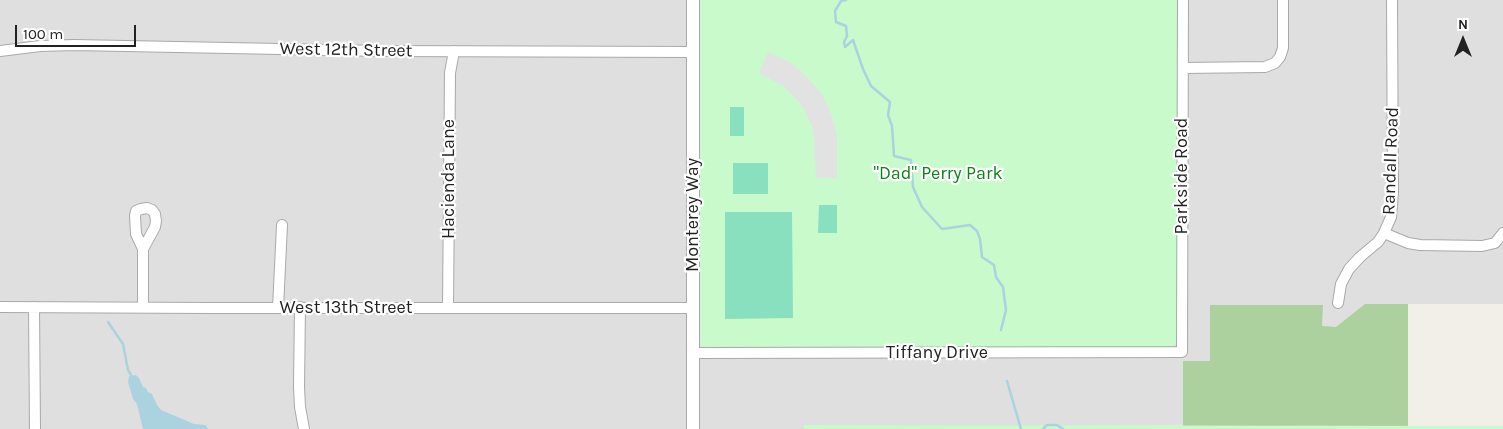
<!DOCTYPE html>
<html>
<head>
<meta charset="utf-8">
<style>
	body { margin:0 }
	#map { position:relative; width:1503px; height:429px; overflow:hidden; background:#f2efe9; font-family:Karla,sans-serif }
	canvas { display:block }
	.north { position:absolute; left:1438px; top:15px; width:50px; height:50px; -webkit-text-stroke:4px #fff; paint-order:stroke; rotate:0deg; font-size:14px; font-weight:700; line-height:20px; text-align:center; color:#222 }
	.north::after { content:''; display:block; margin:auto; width:18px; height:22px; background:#222; clip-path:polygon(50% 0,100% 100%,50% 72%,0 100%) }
	.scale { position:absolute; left:15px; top:25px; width:121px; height:22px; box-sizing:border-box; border:2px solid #222; border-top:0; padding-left:6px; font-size:15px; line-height:18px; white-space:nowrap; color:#222; -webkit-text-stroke:4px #fff; paint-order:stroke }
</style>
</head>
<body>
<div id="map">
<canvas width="1503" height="429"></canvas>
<div class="north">N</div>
<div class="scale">100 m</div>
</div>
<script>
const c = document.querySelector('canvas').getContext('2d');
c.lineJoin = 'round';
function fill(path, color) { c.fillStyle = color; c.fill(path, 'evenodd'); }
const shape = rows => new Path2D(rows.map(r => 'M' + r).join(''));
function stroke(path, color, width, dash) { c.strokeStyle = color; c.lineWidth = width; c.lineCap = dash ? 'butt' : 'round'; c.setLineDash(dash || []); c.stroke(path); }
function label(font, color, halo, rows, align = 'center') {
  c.font = font + ' Karla,sans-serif'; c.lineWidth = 4.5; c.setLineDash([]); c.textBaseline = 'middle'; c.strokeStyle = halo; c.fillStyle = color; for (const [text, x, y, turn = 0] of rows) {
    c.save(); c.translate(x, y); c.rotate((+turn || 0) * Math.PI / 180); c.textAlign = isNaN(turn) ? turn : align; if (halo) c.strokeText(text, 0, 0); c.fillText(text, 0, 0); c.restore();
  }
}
fill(shape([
	[0,0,688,0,687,429,0,429],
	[699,0,1503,0,1503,304,1408,304,1408,426,804,425,804,429,698,429]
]), '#e0dfdf');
fill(shape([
	[1365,304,1408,304,1408,426,1503,426,1503,429,804,429,804,425,1183,426,1183,361,1210,361,1210,305,1323,305,1322,326,1336,327]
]), '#add19e');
fill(shape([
	[699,0,1178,0,1177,338,1175,345,1170,348,705,348,702,347,699,342],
	[804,425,1503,426,1503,429,804,429]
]), '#c8facc');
fill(shape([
	[730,107,744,107,744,136,730,136],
	[733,163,768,163,768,194,733,194],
	[819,205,837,205,837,233,818,233],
	[725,212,792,212,793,318,725,319]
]), '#88e0be');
fill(shape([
	[768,52,789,62,801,71,809,79,823,96,831,114,837,135,837,178,816,178,814,137,812,126,804,109,798,101,785,87,759,73]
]), '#e2e2e2');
fill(shape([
	[136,375,139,378,143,387,146,388,148,392,152,394,157,405,161,410,194,424,206,425,208,429,143,429,137,404,133,399,128,382,129,376]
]), '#aad3df');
stroke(shape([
	[846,0,841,1,835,11,836,22,846,26,847,36,844,42,845,47,853,40,863,69,871,86,890,102,888,115,892,126,894,156,911,160,913,187,922,207,942,229,970,225,977,231,980,239,982,257,994,265,996,277,1003,287,1006,310,1001,330],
	[108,322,123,344,128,370,131,375],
	[1007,381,1021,429],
	[1043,429,1047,425,1057,425,1063,429]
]), '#aad3df', 2.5);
const minor = shape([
	[0,51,40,46,74,45,383,51,693,52],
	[1183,68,1265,67,1275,63,1280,57,1283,48,1283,0],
	[1384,233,1408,243,1420,245,1482,246,1495,243,1503,233],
	[1338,303,1341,284,1349,269,1360,257,1378,242,1384,233,1391,217,1393,192,1392,0],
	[0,307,209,308,693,308],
	[34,307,35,429],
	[143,307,143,249,155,227,156,221,155,214,152,210,147,208,141,209,136,211,135,216,136,234,143,249],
	[300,307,299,387,300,407,304,429],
	[278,308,282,225],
	[448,308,450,73,454,51],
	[693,353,1182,352,1183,0]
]);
const tertiary = shape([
	[693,429,693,0]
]);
stroke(minor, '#a9a9a9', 12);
stroke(tertiary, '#a9a9a9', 14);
stroke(minor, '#fff', 10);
stroke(tertiary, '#fff', 12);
label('18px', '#222', '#fff', [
	["West 12th Street",346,50,1],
	["Randall Road",1391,161,-88],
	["Parkside Road",1182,176,-90],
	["Hacienda Lane",449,179,-90],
	["Monterey Way",693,215,-90],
	["West 13th Street",346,308],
	["Tiffany Drive",937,353]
]);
label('18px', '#0c8416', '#fff', [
	["\"Dad\" Perry Park",938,174]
]);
</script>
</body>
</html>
